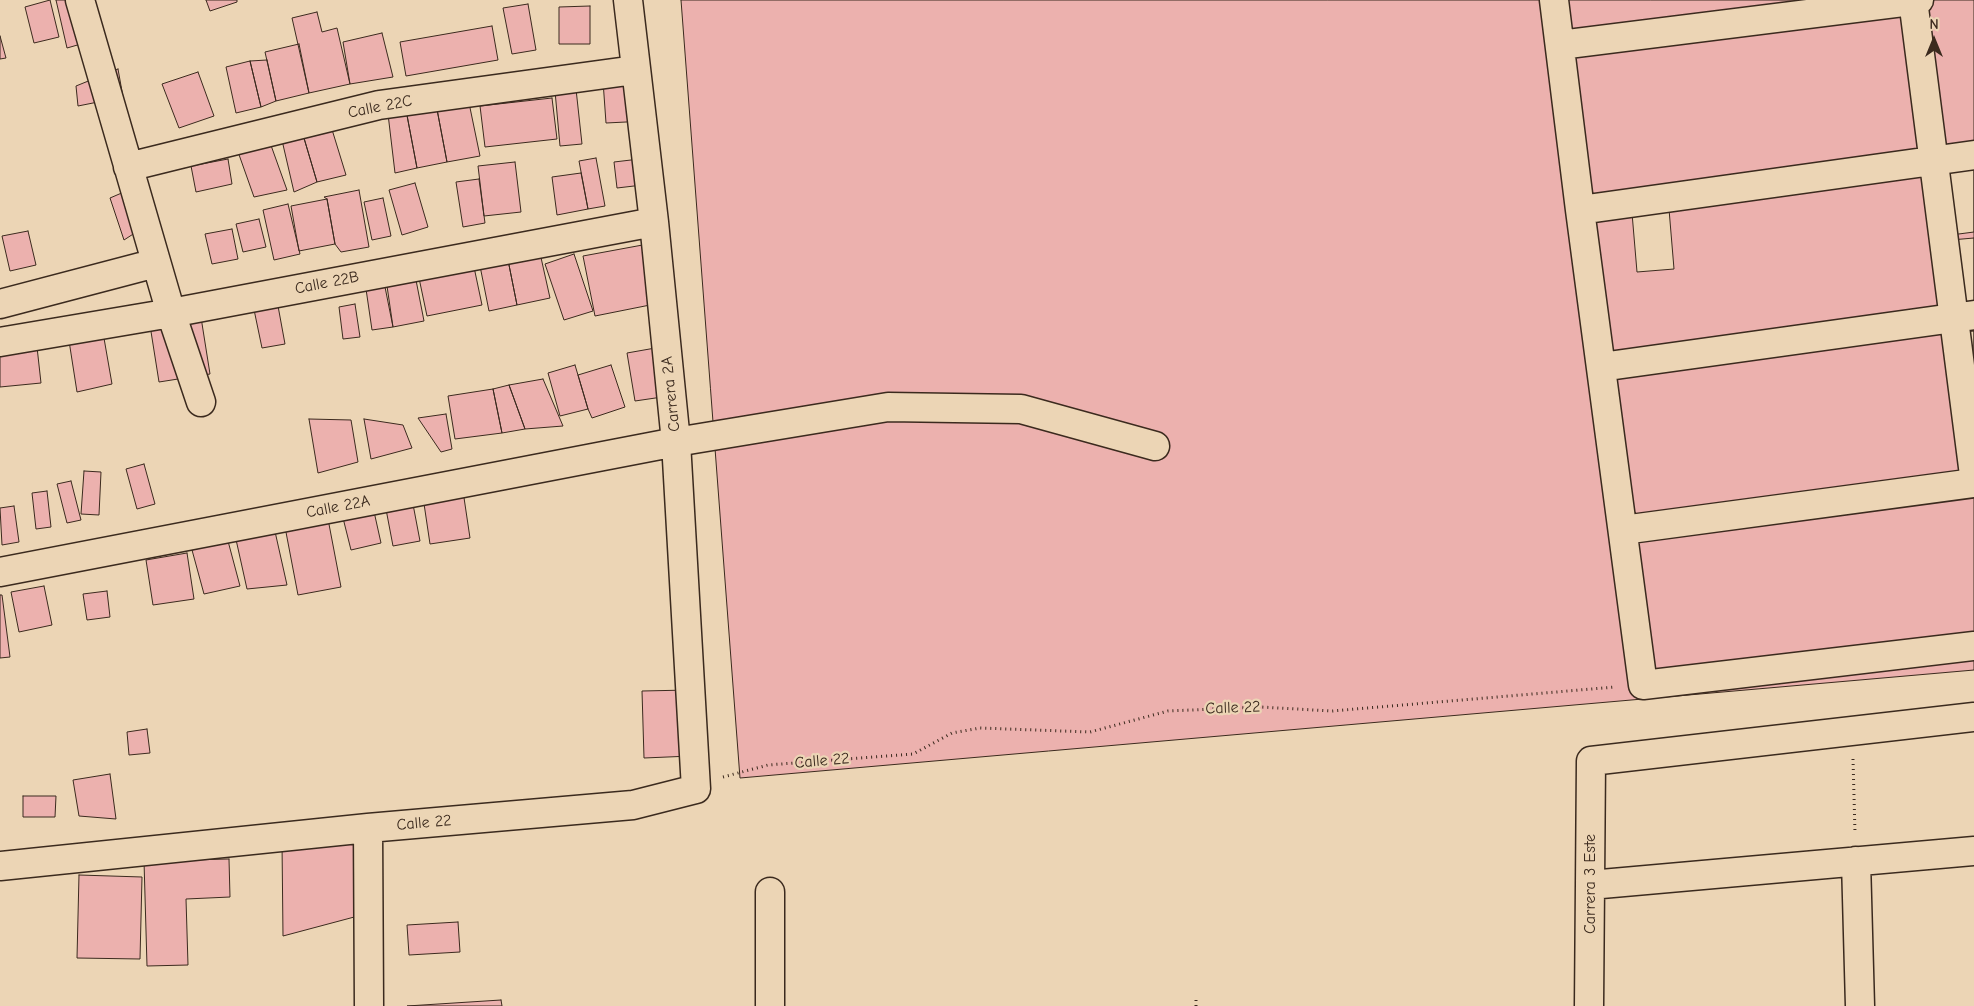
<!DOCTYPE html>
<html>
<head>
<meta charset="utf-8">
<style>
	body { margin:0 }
	#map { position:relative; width:1974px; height:1006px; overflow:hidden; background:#ecd5b5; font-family:"Comic Neue",sans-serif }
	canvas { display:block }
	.north { position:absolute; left:1909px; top:15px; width:50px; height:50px; -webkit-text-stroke:4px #ecd5b5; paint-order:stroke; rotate:0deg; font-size:14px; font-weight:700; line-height:20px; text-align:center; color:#3b2a1e }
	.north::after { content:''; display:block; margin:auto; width:18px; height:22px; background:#3b2a1e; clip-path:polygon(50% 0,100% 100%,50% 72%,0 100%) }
</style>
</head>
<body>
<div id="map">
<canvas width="1974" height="1006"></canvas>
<div class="north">N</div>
</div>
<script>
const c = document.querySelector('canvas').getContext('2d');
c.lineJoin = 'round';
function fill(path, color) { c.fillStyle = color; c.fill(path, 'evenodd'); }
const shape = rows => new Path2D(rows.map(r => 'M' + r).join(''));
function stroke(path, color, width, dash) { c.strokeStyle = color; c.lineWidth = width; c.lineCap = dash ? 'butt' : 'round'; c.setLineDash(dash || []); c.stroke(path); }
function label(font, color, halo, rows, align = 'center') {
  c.font = font + ' "Comic Neue",sans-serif'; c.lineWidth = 4.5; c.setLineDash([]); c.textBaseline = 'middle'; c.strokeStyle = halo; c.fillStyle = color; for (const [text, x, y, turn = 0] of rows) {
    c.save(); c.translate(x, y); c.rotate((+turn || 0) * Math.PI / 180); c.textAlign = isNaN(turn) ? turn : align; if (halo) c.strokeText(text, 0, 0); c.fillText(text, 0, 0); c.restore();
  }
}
const building = shape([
	[50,0,59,37,34,43,25,7,50,0],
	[56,0,93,0,102,38,67,48,56,0],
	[206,0,237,0,237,2,210,11,206,0],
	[681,0,1974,0,1974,670,740,778,681,0],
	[528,4,536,50,512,54,503,8,528,4],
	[590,6,590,44,559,44,559,7,590,6],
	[317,12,322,32,337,28,350,84,309,93,292,18,317,12],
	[492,26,498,60,406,76,400,42,492,26],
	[382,33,393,77,350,84,343,42,382,33],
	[0,36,6,58,0,59,0,36],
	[299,44,309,93,276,101,265,52,299,44],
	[267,60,276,101,261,107,250,61,267,60],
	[250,61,261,107,236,113,226,67,250,61],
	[118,69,125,108,98,102,78,106,76,86,118,69],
	[198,72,214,116,179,128,162,84,198,72],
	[644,78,646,121,606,123,603,81,644,78],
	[576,89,582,144,560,146,555,91,576,89],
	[468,98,480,156,447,162,436,104,468,98],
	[552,98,557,139,485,147,480,106,552,98],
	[436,104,447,162,417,168,406,110,436,104],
	[406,110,417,168,395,173,388,114,406,110],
	[330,123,346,175,317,182,301,128,330,123],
	[301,128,317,182,294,192,281,136,301,128],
	[268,137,287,190,254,197,237,149,268,137],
	[596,158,605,206,588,209,579,161,596,158],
	[648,158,651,184,617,188,614,162,648,158],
	[228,159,232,184,196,192,191,166,228,159],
	[515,162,521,212,484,216,478,166,515,162],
	[1974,166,1974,232,1951,235,1942,170,1974,166],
	[581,173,588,209,557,215,552,177,581,173],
	[479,179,485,223,463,227,456,182,479,179],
	[415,183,428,227,402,235,389,190,415,183],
	[131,189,144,227,124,240,110,198,131,189],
	[359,190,369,247,341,252,335,244,327,199,324,197,359,190],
	[383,198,391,236,372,240,364,202,383,198],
	[327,199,335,244,299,251,291,206,327,199],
	[288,204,300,254,274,260,263,210,288,204],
	[1669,209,1674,269,1637,272,1632,213,1669,209],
	[259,219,266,247,243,252,236,224,259,219],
	[232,229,238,259,212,264,205,234,232,229],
	[28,231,36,265,10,271,2,236,28,231],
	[1974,238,1974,303,1958,305,1951,240,1974,238],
	[648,244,660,303,595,316,583,256,648,244],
	[540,253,550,298,517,305,508,260,540,253],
	[574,254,593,311,564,320,545,264,574,254],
	[508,260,517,305,489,311,480,266,508,260],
	[474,267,482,305,427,316,419,278,474,267],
	[415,275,424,321,393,327,384,282,415,275],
	[387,286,393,327,372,330,366,289,387,286],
	[276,295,285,344,262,348,252,300,276,295],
	[355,304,360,337,343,339,339,307,355,304],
	[200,311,210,374,159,382,149,319,200,311],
	[101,321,112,384,77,392,67,328,101,321],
	[1974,331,1974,393,1965,332,1974,331],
	[37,347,41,383,0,387,0,349,37,347],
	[661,347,669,396,635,401,627,353,661,347],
	[575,365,588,409,560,416,548,373,575,365],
	[611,365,625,407,592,418,588,409,578,375,611,365],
	[543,379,563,426,525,429,509,385,543,379],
	[509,385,525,429,502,433,493,389,509,385],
	[493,389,502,433,455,439,448,396,493,389],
	[446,414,452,449,441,452,418,418,446,414],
	[309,419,351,420,358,462,318,473,309,419],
	[364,419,403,425,412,448,371,459,364,419],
	[144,464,155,504,137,509,126,469,144,464],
	[84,471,101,472,99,515,81,514,84,471],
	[71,481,81,520,67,523,57,484,71,481],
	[47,491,51,527,36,529,32,493,47,491],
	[463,491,470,538,430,544,423,497,463,491],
	[412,499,420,541,393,546,385,504,412,499],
	[14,506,19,542,2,545,0,508,14,506],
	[373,507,381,543,351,550,342,514,373,507],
	[328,519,341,587,298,595,285,527,328,519],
	[274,527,287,585,247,589,235,535,274,527],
	[228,541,240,586,204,594,192,550,228,541],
	[187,553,194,599,153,605,146,560,187,553],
	[44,586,52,625,19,632,11,592,44,586],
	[107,591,110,617,87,620,83,594,107,591],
	[0,595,2,595,10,657,0,658,0,595],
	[689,690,691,756,644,758,642,691,689,690],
	[147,729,150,753,129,755,127,732,147,729],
	[110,774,116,819,79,816,73,780,110,774],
	[23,796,56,796,55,817,23,817,23,796],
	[371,831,373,912,283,936,282,843,371,831],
	[229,859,230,897,186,899,188,965,147,966,144,861,229,859],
	[79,875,142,877,140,959,77,958,79,875],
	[458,922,460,952,409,955,407,925,458,922],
	[501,1000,502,1006,407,1006,501,1000]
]);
fill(building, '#ecb1ae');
stroke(building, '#3b2a1e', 1);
const minor = shape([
	[80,0,171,313,201,402],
	[1554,0,1580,210,1643,685,1974,646],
	[1913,0,1974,475],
	[1560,45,1919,0],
	[128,167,379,105,635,70],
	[1580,210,1974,155],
	[0,304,156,263],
	[0,342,171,313,654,222],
	[1601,367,1974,315],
	[1623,530,1974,483],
	[0,572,676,442,888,407,1021,409,1155,446],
	[368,828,369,1006],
	[1856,861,1860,1006],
	[0,866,368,828,633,805,696,789,676,442,654,222,628,0],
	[1590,885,1974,851],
	[770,892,770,1006],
	[1589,1006,1591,761,1974,717]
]);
stroke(minor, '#3b2a1e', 31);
stroke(shape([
	[1853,759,1855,833],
	[723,777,768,765,913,754,952,733,980,728,1090,732,1168,711,1261,707,1332,711,1615,687],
	[1196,1006,1196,997]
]), '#3b2a1e', 3, [1, 4]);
stroke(minor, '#ecd5b5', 28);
label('16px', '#3b2a1e', '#ecd5b5', [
	["Calle 22C",380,107,-11],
	["Calle 22B",327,283,-11],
	["Carrera 2A",671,394,-96],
	["Calle 22A",338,507,-11],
	["Calle 22",1233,708,-2],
	["Calle 22",822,761,-5],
	["Calle 22",424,823,-5],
	["Carrera 3 Este",1590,884,-90]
]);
</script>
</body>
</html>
